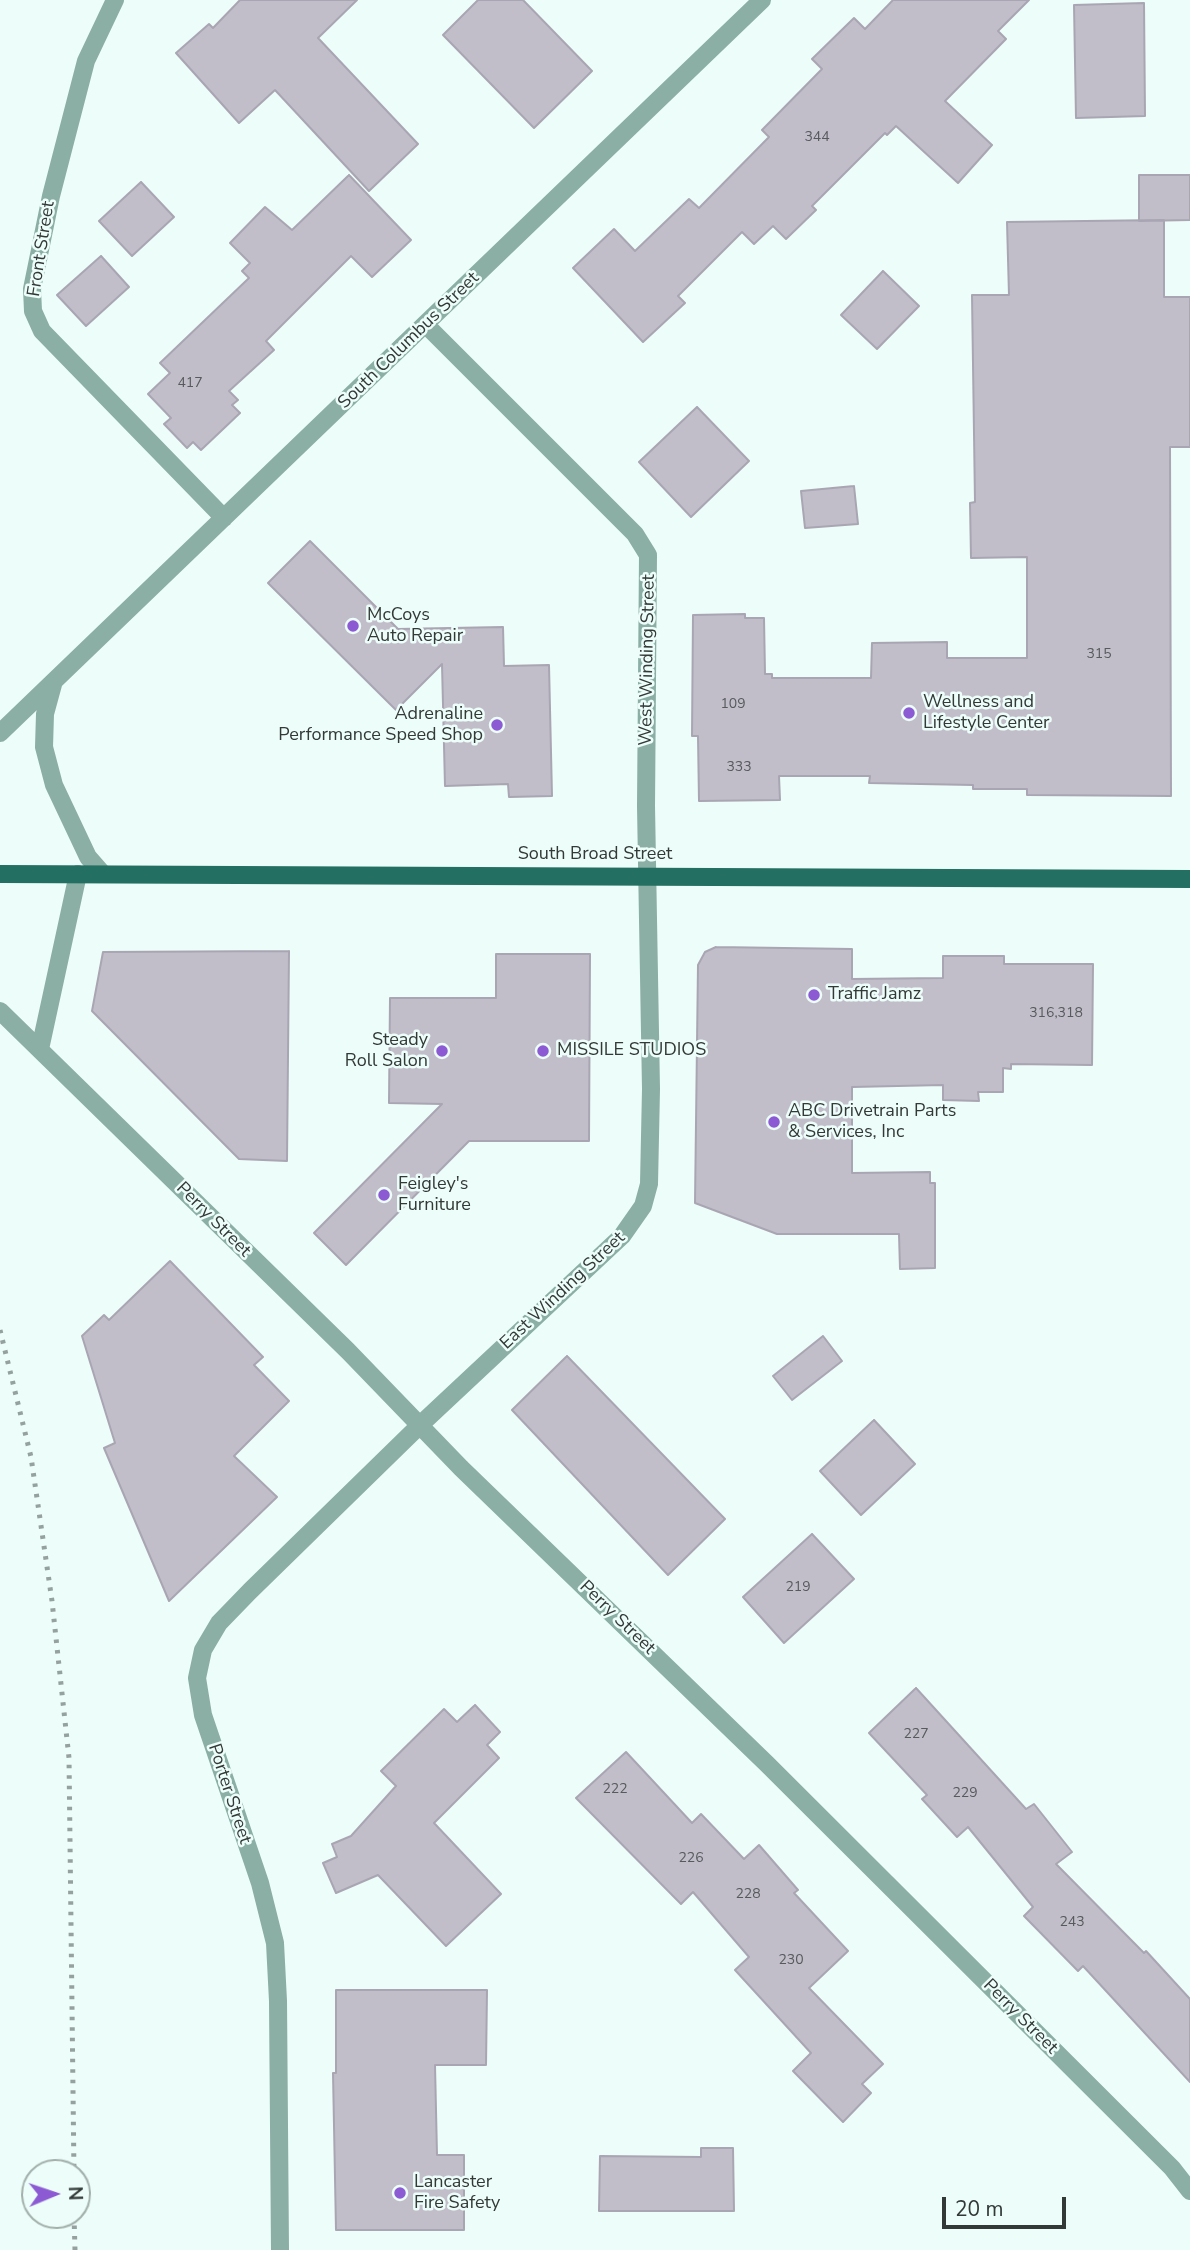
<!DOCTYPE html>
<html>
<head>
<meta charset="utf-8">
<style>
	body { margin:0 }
	#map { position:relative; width:1190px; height:2250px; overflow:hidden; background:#edfdf9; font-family:"Nunito Sans",sans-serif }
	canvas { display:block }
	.north { position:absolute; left:21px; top:2159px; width:70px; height:70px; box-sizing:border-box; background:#edfdf9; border:2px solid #a2afab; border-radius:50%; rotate:88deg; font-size:19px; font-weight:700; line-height:28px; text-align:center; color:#323937 }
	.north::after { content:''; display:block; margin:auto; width:24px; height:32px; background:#8c5bd4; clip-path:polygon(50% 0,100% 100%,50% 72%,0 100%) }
	.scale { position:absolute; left:942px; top:2197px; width:124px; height:32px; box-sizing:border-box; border:4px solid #323937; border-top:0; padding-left:9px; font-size:21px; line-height:24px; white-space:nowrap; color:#323937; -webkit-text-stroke:5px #edfdf9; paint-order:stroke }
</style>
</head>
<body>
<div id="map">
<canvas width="1190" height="2250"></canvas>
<div class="north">N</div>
<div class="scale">20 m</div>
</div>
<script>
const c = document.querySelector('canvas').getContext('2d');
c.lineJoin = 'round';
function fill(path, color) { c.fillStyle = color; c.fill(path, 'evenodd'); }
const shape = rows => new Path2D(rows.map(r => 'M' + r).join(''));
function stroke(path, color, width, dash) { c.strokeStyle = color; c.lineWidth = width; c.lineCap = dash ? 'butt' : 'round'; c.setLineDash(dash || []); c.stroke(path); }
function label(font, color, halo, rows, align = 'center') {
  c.font = font + ' "Nunito Sans",sans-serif'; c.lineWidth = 5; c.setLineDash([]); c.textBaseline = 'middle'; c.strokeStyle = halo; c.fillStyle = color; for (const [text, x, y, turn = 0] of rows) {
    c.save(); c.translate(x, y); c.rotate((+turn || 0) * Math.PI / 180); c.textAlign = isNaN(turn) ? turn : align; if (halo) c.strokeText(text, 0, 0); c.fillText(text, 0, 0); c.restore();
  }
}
const building = shape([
	[240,0,357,0,318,38,418,144,369,191,275,90,239,123,176,53,209,24,213,28,240,0],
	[478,0,523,0,592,71,534,128,443,35,478,0],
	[893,0,1029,0,998,31,1006,39,945,101,992,145,958,183,896,126,887,135,885,133,812,206,816,210,786,239,773,226,754,244,742,232,678,296,685,303,643,342,573,268,614,229,635,251,689,199,699,208,769,137,762,130,822,69,812,59,854,18,865,29,893,0],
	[1144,3,1145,116,1076,118,1074,5,1144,3],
	[349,175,411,240,372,277,351,256,266,341,274,350,229,391,238,400,232,405,240,413,201,450,193,442,187,448,164,424,171,418,148,394,170,373,160,363,249,278,242,271,250,263,230,243,265,207,292,230,349,175],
	[1139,175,1190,175,1190,220,1139,221,1139,175],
	[141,182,174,217,132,256,99,221,141,182],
	[1164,220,1164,297,1190,297,1190,447,1170,447,1171,796,1027,795,1027,789,973,789,973,785,869,783,870,776,779,776,780,800,699,801,698,736,692,736,693,615,745,614,745,618,764,618,765,674,772,674,772,678,871,678,872,643,947,642,947,658,1027,658,1027,557,971,558,970,503,975,502,972,295,1009,295,1007,222,1164,220],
	[101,256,129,287,86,326,57,295,101,256],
	[883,271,919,306,877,349,841,315,883,271],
	[697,407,749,461,691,517,639,462,697,407],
	[854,486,858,524,805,528,801,491,854,486],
	[310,541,398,629,503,627,504,666,549,665,552,796,509,797,508,784,445,786,442,664,396,710,268,583,310,541],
	[716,947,852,949,852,979,943,978,943,956,1004,956,1004,964,1093,964,1092,1065,1011,1064,1011,1069,1003,1068,1003,1092,978,1092,979,1101,943,1100,943,1085,852,1087,852,1173,930,1172,930,1183,935,1183,935,1268,900,1269,899,1234,777,1234,695,1203,698,965,705,952,716,947],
	[289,951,287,1161,239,1159,92,1011,103,952,289,951],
	[496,954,590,954,589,1141,469,1141,346,1265,314,1233,442,1104,389,1103,390,998,496,998,496,954],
	[170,1261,263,1357,254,1365,289,1401,234,1456,277,1497,169,1601,104,1448,115,1443,82,1336,104,1315,109,1320,170,1261],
	[823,1336,842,1361,792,1400,773,1376,823,1336],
	[567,1356,725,1519,668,1575,512,1410,567,1356],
	[874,1420,915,1464,861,1515,820,1471,874,1420],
	[812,1534,854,1579,784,1643,743,1597,812,1534],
	[916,1688,1026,1809,1034,1804,1072,1852,1056,1864,1144,1953,1146,1951,1190,1999,1190,2082,1083,1966,1078,1971,1024,1916,1033,1907,968,1827,957,1837,922,1799,927,1795,869,1733,916,1688],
	[475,1705,500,1732,487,1745,499,1758,434,1823,501,1894,446,1946,378,1875,336,1893,323,1863,337,1857,332,1844,351,1836,396,1786,381,1771,444,1709,457,1722,475,1705],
	[626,1752,692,1823,701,1814,744,1859,759,1845,798,1890,794,1893,848,1951,809,1988,883,2064,862,2084,871,2093,843,2122,793,2071,811,2053,735,1970,749,1957,693,1892,681,1904,576,1798,626,1752],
	[336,1990,487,1990,486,2065,435,2065,437,2155,464,2155,464,2230,336,2230,333,2073,336,2073,336,1990],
	[701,2148,733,2148,734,2211,599,2211,600,2156,701,2157,701,2148]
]);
fill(building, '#c1beca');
stroke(building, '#a9a5b2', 2);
stroke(shape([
	[115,0,86,61,51,196,32,289,33,311,42,331,224,518],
	[54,681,45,714,44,747,54,785,88,857,102,873],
	[0,733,762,0],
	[0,1011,348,1351,461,1468,767,1764,1172,2168,1190,2191],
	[40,1049,78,874],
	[280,2250,278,2001,275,1943,260,1883,203,1715,197,1678,203,1650,219,1623,250,1591,420,1425,622,1236,643,1206,649,1184,651,1089,646,806,648,555,635,534,426,325]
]), '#8baea5', 18);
stroke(shape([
	[0,874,1190,879]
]), '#236f61', 18);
stroke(shape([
	[0,1330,31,1457,52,1601,69,1758,74,2173],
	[74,2215,75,2250]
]), '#95a19e', 5, [3.5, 7]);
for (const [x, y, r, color] of [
	[353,626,7,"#8c5bd4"],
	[909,713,7,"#8c5bd4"],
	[497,725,7,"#8c5bd4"],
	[814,995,7,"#8c5bd4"],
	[442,1051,7,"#8c5bd4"],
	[543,1051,7,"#8c5bd4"],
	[774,1122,7,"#8c5bd4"],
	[384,1195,7,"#8c5bd4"],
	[400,2193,7,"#8c5bd4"]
]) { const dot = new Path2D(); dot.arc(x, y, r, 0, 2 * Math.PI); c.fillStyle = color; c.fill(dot); stroke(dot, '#edfdf9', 2.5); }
label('14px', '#565a5c', null, [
	["344",817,138],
	["417",190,384],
	["315",1099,655],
	["109",733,705],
	["333",739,768],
	["316,318",1056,1014],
	["219",798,1588],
	["227",916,1735],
	["222",615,1790],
	["229",965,1794],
	["226",691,1859],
	["228",748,1895],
	["243",1072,1923],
	["230",791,1961]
]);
label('18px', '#323937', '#edfdf9', [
	["Front Street",42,249,-81],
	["South Columbus Street",409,341,-44],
	["West Winding Street",648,660,-89],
	["South Broad Street",595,855],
	["Perry Street",213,1220,45],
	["East Winding Street",563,1291,-43],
	["Perry Street",617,1618,44],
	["Porter Street",229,1794,72],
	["Perry Street",1020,2017,45]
]);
label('18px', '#323937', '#edfdf9', [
	["McCoys",367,616],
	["Auto Repair",367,637],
	["Wellness and",923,703],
	["Lifestyle Center",923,724],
	["Adrenaline",483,715,"right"],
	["Performance Speed Shop",483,736,"right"],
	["Traffic Jamz",828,995],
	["Steady",428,1041,"right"],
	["Roll Salon",428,1062,"right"],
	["MISSILE STUDIOS",557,1051],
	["ABC Drivetrain Parts",788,1112],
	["& Services, Inc",788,1133],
	["Feigley's",398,1185],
	["Furniture",398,1206],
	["Lancaster",414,2183],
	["Fire Safety",414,2204]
], 'left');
</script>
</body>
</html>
